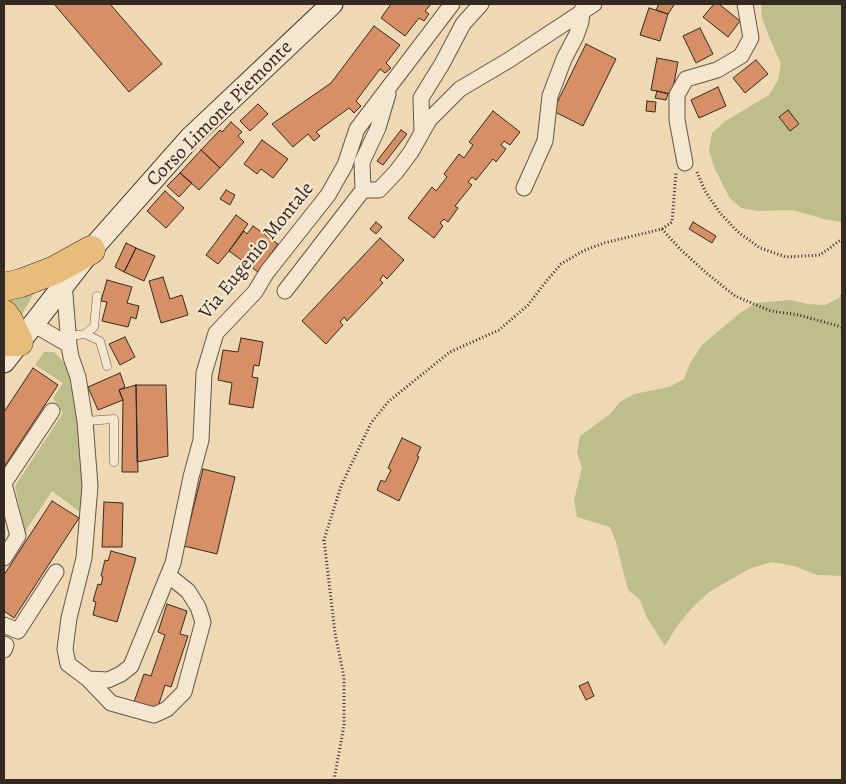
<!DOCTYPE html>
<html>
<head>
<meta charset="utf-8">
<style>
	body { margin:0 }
	#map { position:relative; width:846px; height:784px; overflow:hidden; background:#efd9b5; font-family:Alegreya,serif }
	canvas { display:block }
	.frame { position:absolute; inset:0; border:5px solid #352a22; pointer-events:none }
</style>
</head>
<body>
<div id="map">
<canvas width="846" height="784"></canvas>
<div class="frame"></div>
</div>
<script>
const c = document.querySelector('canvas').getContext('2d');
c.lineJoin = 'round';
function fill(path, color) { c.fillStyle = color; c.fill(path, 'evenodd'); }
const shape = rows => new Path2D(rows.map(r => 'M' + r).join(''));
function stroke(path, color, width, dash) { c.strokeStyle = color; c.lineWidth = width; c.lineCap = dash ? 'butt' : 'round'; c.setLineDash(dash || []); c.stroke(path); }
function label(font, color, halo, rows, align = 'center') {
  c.font = font + ' Alegreya,serif'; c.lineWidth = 4.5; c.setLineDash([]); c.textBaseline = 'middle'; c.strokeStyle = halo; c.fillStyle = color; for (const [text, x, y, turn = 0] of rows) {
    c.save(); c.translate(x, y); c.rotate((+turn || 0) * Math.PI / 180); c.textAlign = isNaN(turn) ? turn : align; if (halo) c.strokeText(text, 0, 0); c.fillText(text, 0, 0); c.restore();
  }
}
fill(shape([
	[761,4,842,4,842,222,824,219,792,210,757,211,741,208,729,197,714,167,709,150,712,133,724,122,769,95,778,80,781,64,768,34,762,18],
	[37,288,18,321,4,302,4,297],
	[842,291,842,576,817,575,794,566,772,562,749,569,709,592,692,608,677,626,665,646,646,616,640,600,628,590,616,542,610,527,577,517,574,500,582,468,577,452,580,436,609,415,620,402,634,394,669,387,684,379,690,363,703,344,741,312,756,303,790,300,807,304,825,305,839,298],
	[44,352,54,352,67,365,77,415,83,466,80,512,52,491,25,532,15,486,63,413,53,398,63,383,35,365]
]), '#bdbe8b');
const building = shape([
	[54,4,110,4,162,64,129,92,54,4],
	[391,4,431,4,425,11,429,14,424,21,419,18,405,36,381,18,391,4],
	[659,4,673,4,674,5,668,14,656,10,659,4],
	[714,4,719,4,740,21,728,37,703,17,714,4],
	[649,8,668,14,660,41,640,35,649,8],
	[374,26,400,45,386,63,391,68,385,73,380,69,356,101,361,106,354,113,349,108,316,132,320,136,314,141,308,134,293,147,272,124,331,83,374,26],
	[700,28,713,54,696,63,683,36,700,28],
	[586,44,616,59,583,126,553,111,586,44],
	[657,58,678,62,672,94,651,90,657,58],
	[756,60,768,74,745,93,733,78,756,60],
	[718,87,726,106,699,118,691,100,718,87],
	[657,91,668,94,666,100,655,98,657,91],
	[647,101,656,102,655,112,646,111,647,101],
	[258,104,268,114,250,131,240,121,258,104],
	[788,110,799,124,790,131,779,117,788,110],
	[493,111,520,132,510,145,504,141,501,145,506,149,496,162,493,159,476,180,472,177,468,182,472,185,455,206,458,208,448,222,444,219,440,223,443,226,434,238,408,218,432,187,436,191,447,177,444,174,459,154,464,158,473,145,469,142,493,111],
	[231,122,242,132,238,136,244,142,220,168,201,150,220,130,222,132,231,122],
	[401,130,407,134,383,165,377,161,401,130],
	[262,140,288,159,273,178,261,169,257,174,244,164,262,140],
	[201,150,220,168,199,190,180,173,201,150],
	[180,173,192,183,179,197,167,186,180,173],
	[226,190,235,195,230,205,220,199,226,190],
	[165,191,184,208,166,228,147,211,165,191],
	[236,215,248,224,229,251,218,264,206,255,236,215],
	[376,222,382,227,376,234,370,229,376,222],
	[693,222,716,236,712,243,689,229,693,222],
	[253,226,278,244,258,272,229,251,244,231,247,234,253,226],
	[380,238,404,260,387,279,383,275,380,280,383,283,347,321,344,317,340,322,343,325,326,344,302,321,380,238],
	[126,243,136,248,124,272,115,267,126,243],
	[136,248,155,256,144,281,124,272,136,248],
	[163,277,170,299,182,295,188,315,161,323,149,281,163,277],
	[107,280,132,287,127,303,139,306,136,319,131,317,128,327,102,321,107,302,101,301,107,280],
	[125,337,135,357,120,365,109,344,125,337],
	[241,338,263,342,259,366,254,365,252,377,258,378,253,408,229,404,232,383,218,380,223,350,238,352,241,338],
	[33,368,58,385,4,467,4,412,33,368],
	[120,373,125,387,119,390,123,400,98,410,88,387,120,373],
	[136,385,166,385,168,456,137,462,136,385],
	[136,385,138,472,122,472,123,400,119,390,136,385],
	[402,438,421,447,417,456,419,457,399,501,377,490,381,480,385,482,391,470,388,468,402,438],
	[203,469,235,477,217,554,184,546,203,469],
	[52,501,79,518,14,618,4,611,4,575,52,501],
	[104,502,123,503,122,547,102,547,104,502],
	[111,551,136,558,117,622,93,615,96,602,93,601,98,584,101,585,103,577,101,576,105,560,108,561,111,551],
	[167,604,187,611,180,634,188,636,171,687,165,685,157,710,134,702,144,674,151,676,165,635,158,632,167,604],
	[588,682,594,696,586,700,579,686,588,682]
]);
fill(building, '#d79065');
stroke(building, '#352a22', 1);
const service = shape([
	[85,334,94,327,97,296],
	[69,336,85,334,100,341,107,366],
	[85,421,114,419,114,462]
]);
const minor = shape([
	[422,133,421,98,442,64,463,24,481,4],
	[685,163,677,120,677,95,686,79,717,70,741,56,751,38,745,4],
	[524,188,545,141,550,96,564,59,576,36,581,22,582,10],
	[363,190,379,190,396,172,411,152,429,120,460,89,509,60,594,4],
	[64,282,69,345,71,357,78,377,85,421,90,486,84,558,69,618,65,649,68,664,88,679,108,680,121,674,131,666,173,563,191,477,201,440,204,373,216,333,255,292,267,272,328,195,345,165,357,129,452,4],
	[285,291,363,190,362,162,378,128,388,94],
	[33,324,69,345],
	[4,483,52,411],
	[4,484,18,536,4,558],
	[4,625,18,631,56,572],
	[4,644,6,645,4,650],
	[88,679,111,703,154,715,167,709,184,692,203,622,198,607,188,591,168,575]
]);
const secondary = shape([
	[4,362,91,250,190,138,332,4]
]);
const motorway = shape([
	[4,287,21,283,55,270,91,250],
	[4,314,9,321,19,342,4,342]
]);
stroke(service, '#645647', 9);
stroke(minor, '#645647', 17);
stroke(secondary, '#352a22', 23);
stroke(motorway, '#352a22', 29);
stroke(shape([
	[697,172,705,191,720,213,738,232,760,248,786,257,820,255,842,239],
	[662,229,680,249,704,271,735,296,771,311,799,315,842,327],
	[334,780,344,725,344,677,335,633,324,540,341,486,371,423,389,401,450,352,499,330,528,305,544,284,561,264,583,251,604,243,662,229,672,222,676,173]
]), '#352a22', 3, [1, 2.5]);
stroke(service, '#f5e6cf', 8);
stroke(minor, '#f5e6cf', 15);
stroke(secondary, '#f5e6cf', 21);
stroke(motorway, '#e8bc7a', 28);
label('20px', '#352a22', '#f5e6cf', [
	["Corso Limone Piemonte",220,114,-45],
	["Via Eugenio Montale",257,251,-51]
]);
</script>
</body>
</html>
